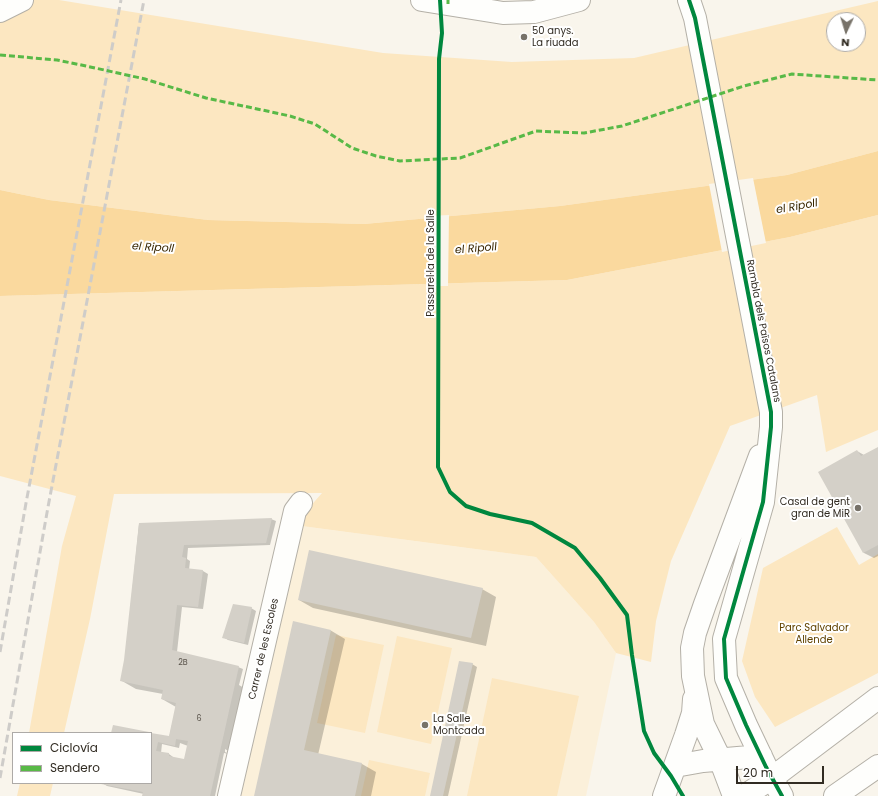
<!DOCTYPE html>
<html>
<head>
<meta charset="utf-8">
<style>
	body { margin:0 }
	#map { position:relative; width:878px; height:796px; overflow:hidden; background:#f9f5ec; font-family:Poppins,sans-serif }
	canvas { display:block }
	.legend { position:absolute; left:12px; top:732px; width:140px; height:52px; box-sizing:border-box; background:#fff; border:1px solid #adaaa7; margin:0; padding:5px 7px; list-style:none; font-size:12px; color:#312b22 }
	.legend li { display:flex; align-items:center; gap:8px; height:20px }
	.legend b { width:20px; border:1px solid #adaaa7 }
	.north { position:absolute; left:826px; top:12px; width:40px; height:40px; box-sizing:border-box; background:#fff; border:1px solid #adaaa7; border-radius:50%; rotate:184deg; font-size:11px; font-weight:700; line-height:16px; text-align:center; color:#312b22 }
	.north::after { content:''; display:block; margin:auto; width:14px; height:18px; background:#777269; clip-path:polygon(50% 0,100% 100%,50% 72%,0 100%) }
	.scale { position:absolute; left:736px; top:766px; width:88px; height:18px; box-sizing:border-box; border:2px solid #312b22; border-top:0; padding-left:5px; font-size:12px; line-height:14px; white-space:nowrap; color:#312b22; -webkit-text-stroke:3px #fff; paint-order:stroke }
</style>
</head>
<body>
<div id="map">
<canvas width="878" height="796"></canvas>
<ul class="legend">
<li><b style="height:5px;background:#00873e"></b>Ciclovía</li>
<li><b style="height:5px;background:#58b947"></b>Sendero</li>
</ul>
<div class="north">N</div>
<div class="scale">20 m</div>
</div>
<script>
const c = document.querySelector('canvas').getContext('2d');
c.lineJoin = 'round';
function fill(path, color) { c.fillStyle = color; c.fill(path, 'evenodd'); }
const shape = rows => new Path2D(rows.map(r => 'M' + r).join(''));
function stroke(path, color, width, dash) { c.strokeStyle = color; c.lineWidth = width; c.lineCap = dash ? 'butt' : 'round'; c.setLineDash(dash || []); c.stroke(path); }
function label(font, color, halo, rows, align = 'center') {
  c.font = font + ' Poppins,sans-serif'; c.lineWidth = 4; c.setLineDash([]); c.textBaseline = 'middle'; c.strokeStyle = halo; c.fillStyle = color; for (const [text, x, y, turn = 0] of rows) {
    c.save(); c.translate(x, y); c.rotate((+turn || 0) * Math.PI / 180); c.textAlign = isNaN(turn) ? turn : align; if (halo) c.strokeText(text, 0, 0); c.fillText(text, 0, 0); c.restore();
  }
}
fill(shape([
	[294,525,536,557,594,622,616,653,586,796,233,796]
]), '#fbf0da');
fill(shape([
	[0,0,59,0,383,53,512,62,634,58,878,1,878,151,787,175,560,206,364,224,208,220,49,200,0,190],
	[834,20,858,20,858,44,834,44],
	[878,215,878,430,826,452,817,395,730,426,671,561,656,621,651,662,616,653,594,622,536,557,294,525,322,493,114,494,90,619,64,733,29,733,62,546,76,496,0,476,0,296,567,280,790,237],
	[837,527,859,565,878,554,878,673,775,727,755,697,742,661,763,568],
	[336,635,384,645,365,733,317,723],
	[397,636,452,648,431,744,377,732],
	[492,678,579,696,557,796,467,796],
	[369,760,430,773,425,796,361,796],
	[20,783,53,783,50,796,17,796]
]), '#fce7c1');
fill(shape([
	[878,151,878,215,790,237,567,280,0,296,0,190,49,200,208,220,364,224,560,206,787,175]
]), '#fad99e');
fill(shape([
	[753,178,766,243,722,252,709,184],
	[449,215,448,286,429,286,429,216]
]), '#f9f5ec');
fill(shape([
	[878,448,878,556,874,558,864,553,820,473,857,451,864,455],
	[271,519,276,521,270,545,188,548,187,559,190,561,189,570,203,571,208,574,203,609,182,607,177,652,238,667,243,669,239,685,249,691,235,755,225,749,225,752,229,754,224,753,215,796,143,796,144,794,107,786,102,783,151,783,151,734,169,738,176,707,162,699,163,694,136,689,122,681,125,661,139,524],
	[180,743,188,746,185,760,173,758,173,757,169,754,161,753,162,744,179,748],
	[482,589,496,597,486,646,313,608,299,600],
	[251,608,256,611,248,645,228,640,223,637],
	[330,630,345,639,318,755,362,764,376,772,371,796,255,796],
	[472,664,477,667,448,796,431,796]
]), '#0003');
fill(shape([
	[878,447,878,545,863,553,818,472,857,450,861,456],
	[272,518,266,543,184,545,182,557,186,558,185,568,203,570,198,607,177,605,172,650,239,666,210,796,142,796,143,792,101,784,151,783,151,733,169,736,176,703,161,699,163,690,120,681,124,660,139,523],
	[176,739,188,741,184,759,169,756,169,753,156,751,158,742,175,746],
	[309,550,483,588,471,638,298,600],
	[233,604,252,607,244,643,222,638],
	[293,621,331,630,304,750,362,763,355,796,254,796],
	[459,661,473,663,443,796,430,796],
	[113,725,149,732,149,733,111,733]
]), '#d4d0c8');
const minor = shape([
	[422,0,503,13,534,12,579,0],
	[689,0,695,18,771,412,771,427,763,502,724,639,726,678,746,725,766,767,782,796],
	[0,11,22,0],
	[675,766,703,761,761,756],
	[229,796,295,511,301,503],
	[664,796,686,735,693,713,694,699],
	[734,796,720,759,703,724,693,676,692,648,695,633,705,604,760,456],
	[744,796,772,778,878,698]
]);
const motorway = shape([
	[835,796,878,766]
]);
stroke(minor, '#b4b0a7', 24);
stroke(motorway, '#b4b0a7', 24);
stroke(minor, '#fefefc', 22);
stroke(motorway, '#fefefc', 22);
stroke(shape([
	[0,652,26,503,121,0],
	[0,778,48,507,144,0]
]), '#ceccc9', 3, [8, 4]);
stroke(shape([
	[448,0,448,4],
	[0,55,57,60,86,66,145,79,206,98,290,116,315,124,352,148,376,156,400,161,460,158,536,131,584,133,622,126,744,86,792,74,878,80]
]), '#58b947', 3, [6, 3]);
stroke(shape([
	[440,0,442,33,439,59,438,467,450,492,466,506,490,514,532,523,575,548,600,578,627,615,632,655,644,731,654,753,671,776,683,796],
	[689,0,695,18,771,412,771,427,763,502,724,639,726,678,746,725,766,767,782,796]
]), '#00873e', 4);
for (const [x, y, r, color] of [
	[524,37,4,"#777269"],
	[858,508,4,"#777269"],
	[425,725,4,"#777269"]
]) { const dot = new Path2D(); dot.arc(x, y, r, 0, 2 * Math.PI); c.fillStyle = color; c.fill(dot); stroke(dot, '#fff', 1.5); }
label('8px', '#5a544c', null, [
	["2B",183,663],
	["6",199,719]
]);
label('10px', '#312b22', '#fff', [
	["50 anys.",532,31],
	["La riuada",532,43],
	["Casal de gent",850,502,"right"],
	["gran de MiR",850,514,"right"],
	["La Salle",433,719],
	["Montcada",433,731]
], 'left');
label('10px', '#312b22', '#fff', [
	["Passarel·la de la Salle",431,263,-90],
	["Rambla dels Països Catalans",763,331,79],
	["Carrer de les Escoles",264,649,-77]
]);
label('10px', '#614300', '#fff', [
	["Parc Salvador",814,628],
	["Allende",814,640]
]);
label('italic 11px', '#382601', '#fff', [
	["el Ripoll",797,207,-10],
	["el Ripoll",153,248,4],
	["el Ripoll",476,249,-5]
]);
</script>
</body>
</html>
